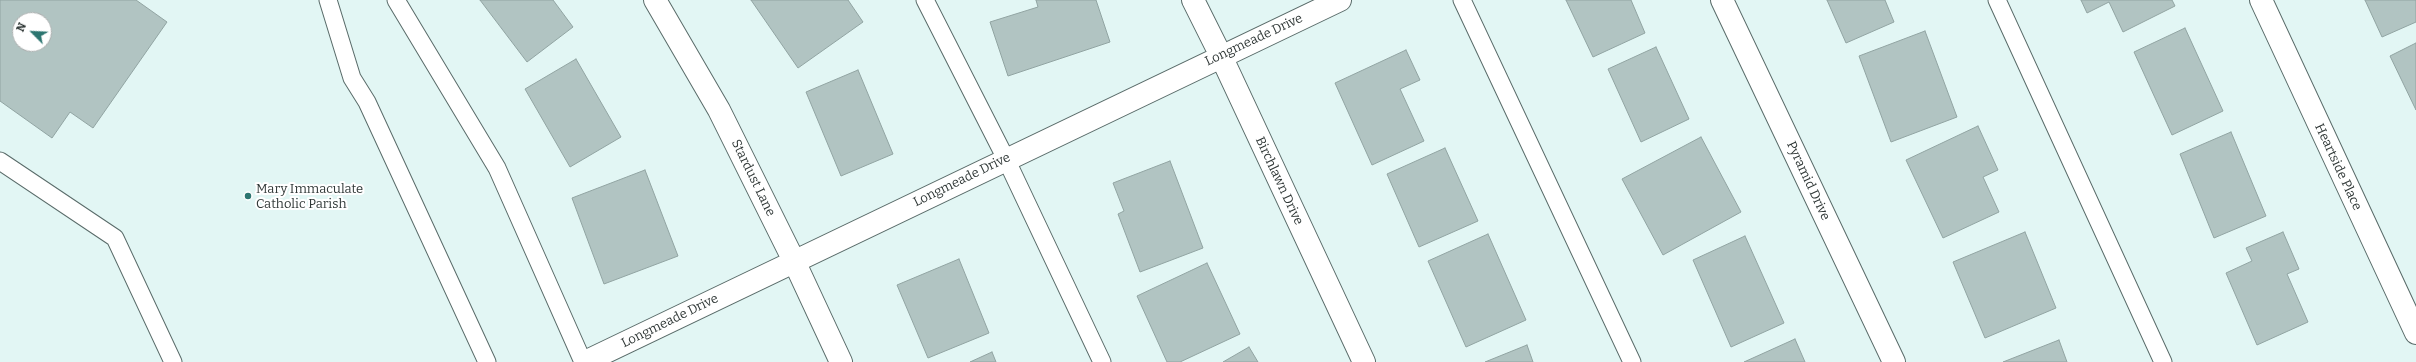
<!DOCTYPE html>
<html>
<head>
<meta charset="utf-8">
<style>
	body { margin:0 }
	#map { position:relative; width:2416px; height:362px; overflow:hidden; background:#e2f6f4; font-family:Bitter,serif }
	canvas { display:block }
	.north { position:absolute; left:12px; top:12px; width:40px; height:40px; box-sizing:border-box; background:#fff; border:1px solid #acafaf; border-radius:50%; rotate:294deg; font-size:11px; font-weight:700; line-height:16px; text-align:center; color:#303837 }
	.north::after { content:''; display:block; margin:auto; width:14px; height:18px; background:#2c7570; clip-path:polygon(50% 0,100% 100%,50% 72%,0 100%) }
</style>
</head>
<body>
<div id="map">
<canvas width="2416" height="362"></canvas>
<div class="north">N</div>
</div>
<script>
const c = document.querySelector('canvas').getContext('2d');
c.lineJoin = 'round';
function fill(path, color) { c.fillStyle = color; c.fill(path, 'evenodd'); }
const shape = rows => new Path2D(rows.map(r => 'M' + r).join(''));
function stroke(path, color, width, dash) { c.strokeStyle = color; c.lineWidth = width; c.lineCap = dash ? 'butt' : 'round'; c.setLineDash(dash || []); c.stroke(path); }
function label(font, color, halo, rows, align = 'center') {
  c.font = font + ' Bitter,serif'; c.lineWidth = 4; c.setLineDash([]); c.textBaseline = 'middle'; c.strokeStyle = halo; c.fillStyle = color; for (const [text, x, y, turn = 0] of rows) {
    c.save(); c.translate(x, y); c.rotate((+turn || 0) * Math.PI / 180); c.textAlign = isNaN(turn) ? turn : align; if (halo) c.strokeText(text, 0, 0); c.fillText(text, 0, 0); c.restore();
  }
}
const building = shape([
	[0,0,136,0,167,22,93,128,70,112,52,138,0,101,0,0],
	[20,20,44,20,44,44,20,44,20,20],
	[480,0,553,0,573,27,527,62,480,0],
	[751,0,848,0,863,22,798,68,751,0],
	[1036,0,1096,0,1110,42,1008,76,990,22,1038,7,1036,0],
	[1566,0,1631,0,1645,33,1593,57,1566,0],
	[1827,0,1885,0,1894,22,1846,43,1827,0],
	[2081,0,2172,0,2175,6,2123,32,2109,2,2087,13,2081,0],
	[2365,0,2416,0,2416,22,2382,37,2365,0],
	[2185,28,2223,111,2172,135,2134,52,2185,28],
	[1925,31,1957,117,1891,142,1859,56,1925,31],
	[2416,43,2416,110,2390,56,2416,43],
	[1656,47,1689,119,1641,142,1608,69,1656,47],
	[1406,50,1420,80,1400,89,1424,141,1372,165,1335,83,1406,50],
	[576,59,621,137,570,167,525,89,576,59],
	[858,70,893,154,841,176,806,92,858,70],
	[1978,126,1998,170,1983,177,1999,212,1943,238,1906,160,1978,126],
	[2231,132,2266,216,2214,238,2180,154,2231,132],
	[1701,137,1741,212,1663,255,1622,179,1701,137],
	[1445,148,1478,221,1419,247,1387,174,1445,148],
	[1170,161,1203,248,1140,272,1118,214,1124,211,1113,183,1170,161],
	[645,170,678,256,604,284,572,198,645,170],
	[2025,232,2056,308,1985,338,1953,262,2025,232],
	[2283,232,2299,269,2287,274,2308,322,2257,345,2226,273,2252,261,2246,248,2283,232],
	[1488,234,1526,320,1466,347,1428,261,1488,234],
	[1745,236,1784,323,1731,347,1693,260,1745,236],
	[959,259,989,333,928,358,897,285,959,259],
	[1207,263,1240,334,1180,362,1167,362,1137,296,1207,263],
	[1795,339,1805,362,1744,362,1795,339],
	[2059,340,2067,362,2003,362,2059,340],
	[1527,345,1533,362,1485,362,1527,345],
	[1249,347,1258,362,1223,362,1249,347],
	[992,352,996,362,970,362,992,352]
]);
fill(building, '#b1c4c2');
stroke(building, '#91a4a2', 1);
const lane = shape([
	[328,0,352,78,367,102,487,362],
	[396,0,497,168,583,362],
	[925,0,1006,159,1102,362],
	[1462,0,1632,362],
	[1997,0,2163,362],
	[0,161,115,238,173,362]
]);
const street = shape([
	[655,0,719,110,794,261,841,362],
	[1193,0,1221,56,1364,362],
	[1722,0,1894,362],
	[2261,0,2416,333],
	[585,362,1340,0]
]);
stroke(lane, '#596b69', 19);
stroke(street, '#596b69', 24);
stroke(lane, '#fff', 17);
stroke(street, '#fff', 22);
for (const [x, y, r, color] of [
	[248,196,4,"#2c7570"]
]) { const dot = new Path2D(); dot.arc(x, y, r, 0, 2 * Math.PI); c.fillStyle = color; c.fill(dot); stroke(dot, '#fff', 1.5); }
label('13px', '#303837', '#fff', [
	["Longmeade Drive",1254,40,-25],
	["Heartside Place",2338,167,65],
	["Stardust Lane",753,178,64],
	["Longmeade Drive",962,180,-26],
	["Birchlawn Drive",1279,181,65],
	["Pyramid Drive",1808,181,65],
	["Longmeade Drive",670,321,-26]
]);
label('13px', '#303837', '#fff', [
	["Mary Immaculate",256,189],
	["Catholic Parish",256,204]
], 'left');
</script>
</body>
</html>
